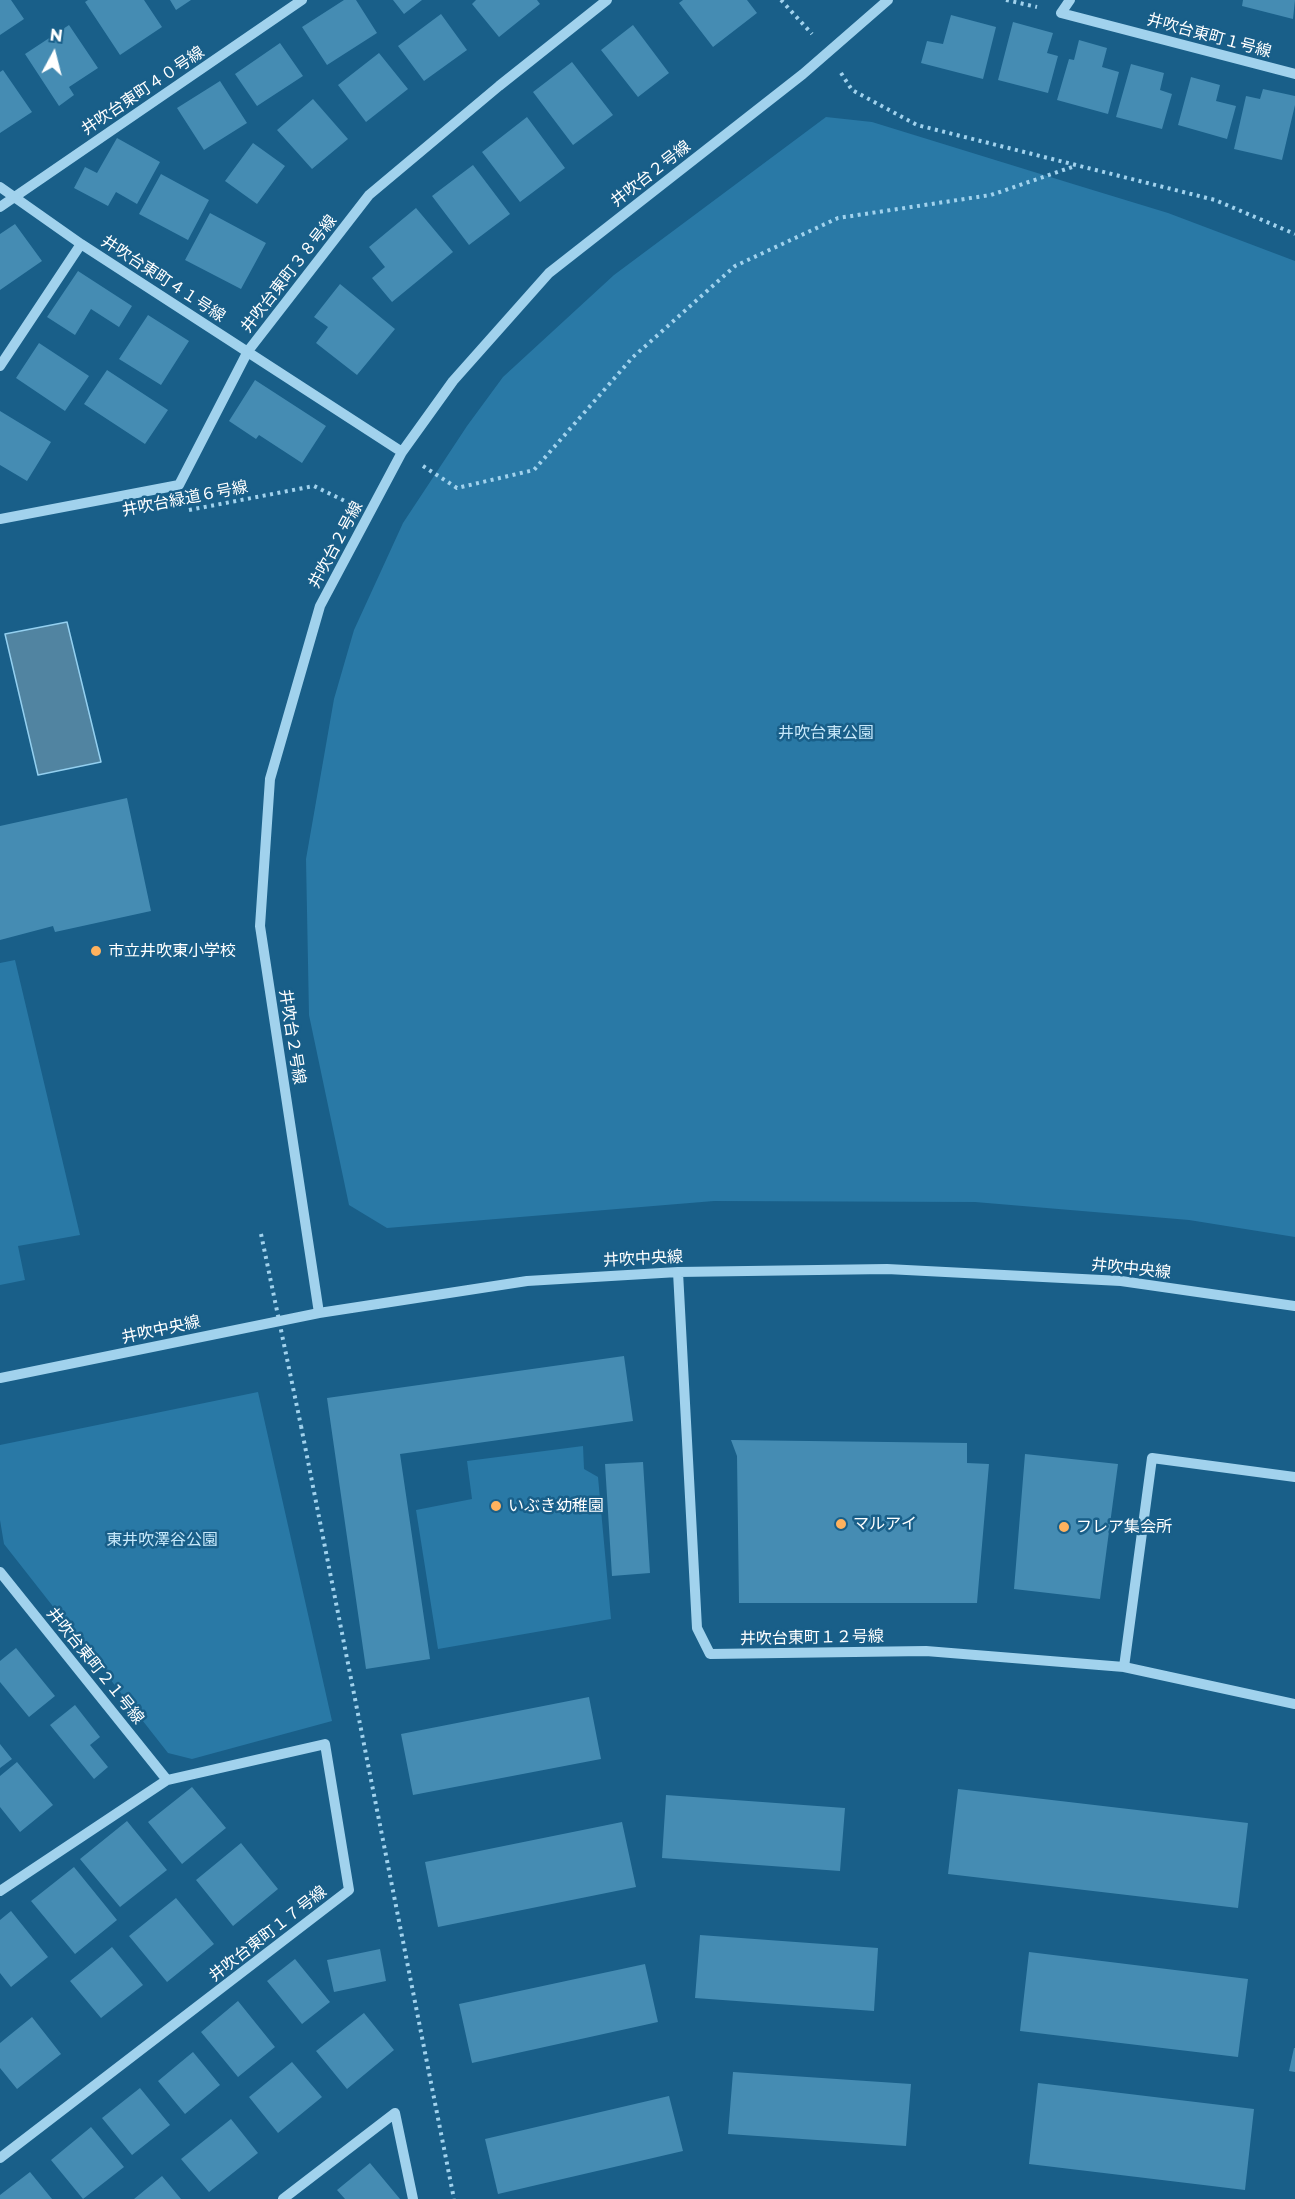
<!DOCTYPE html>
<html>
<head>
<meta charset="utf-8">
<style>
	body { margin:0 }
	#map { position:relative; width:1295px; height:2199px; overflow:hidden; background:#195f89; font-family:Montserrat,sans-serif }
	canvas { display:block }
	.north { position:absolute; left:24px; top:24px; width:60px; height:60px; -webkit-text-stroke:4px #195f89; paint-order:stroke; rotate:7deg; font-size:16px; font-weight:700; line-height:24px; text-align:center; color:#fff }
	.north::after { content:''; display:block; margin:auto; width:21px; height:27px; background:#fff; clip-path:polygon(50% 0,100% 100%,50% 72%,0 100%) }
</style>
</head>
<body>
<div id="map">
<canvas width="1295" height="2199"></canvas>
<div class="north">N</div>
</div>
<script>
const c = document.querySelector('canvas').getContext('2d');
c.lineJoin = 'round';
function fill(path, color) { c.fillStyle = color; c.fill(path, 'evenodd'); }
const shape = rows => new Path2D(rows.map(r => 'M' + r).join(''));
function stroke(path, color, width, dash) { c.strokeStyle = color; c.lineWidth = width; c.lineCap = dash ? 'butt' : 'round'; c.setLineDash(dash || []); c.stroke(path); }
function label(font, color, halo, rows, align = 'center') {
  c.font = font + ' Montserrat,"Noto Sans JP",sans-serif'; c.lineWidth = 5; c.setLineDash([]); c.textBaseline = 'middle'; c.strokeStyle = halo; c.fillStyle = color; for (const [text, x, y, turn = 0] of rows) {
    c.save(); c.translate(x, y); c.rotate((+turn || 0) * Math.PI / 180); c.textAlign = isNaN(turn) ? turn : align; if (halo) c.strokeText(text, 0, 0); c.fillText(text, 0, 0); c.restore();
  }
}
fill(shape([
	[826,117,872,122,1073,184,1168,213,1295,261,1295,1237,1189,1220,975,1202,714,1201,387,1228,349,1205,309,1015,306,859,334,699,354,630,403,523,467,426,503,377,614,275],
	[15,960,80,1235,18,1246,25,1280,0,1285,0,963],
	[258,1392,332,1721,192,1759,168,1753,4,1544,0,1520,0,1445],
	[583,1446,584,1469,598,1477,611,1619,438,1649,416,1510,472,1499,467,1461]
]), '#2979a6');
const water = shape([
	[67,622,101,762,38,775,5,634,67,622]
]);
fill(water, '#5184a1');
stroke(water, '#94d0f0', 1.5);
fill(shape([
	[0,0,11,0,24,19,0,35],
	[88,0,144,0,162,27,120,55,85,2],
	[170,0,191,0,176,10],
	[344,0,356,0,377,33,327,65,302,27],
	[393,0,422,0,404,14],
	[476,0,537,0,540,4,499,37,472,4],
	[683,0,747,0,757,13,713,47,679,3],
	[1243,0,1295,0,1293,19,1242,6],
	[441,14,467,50,424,81,398,46],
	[951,15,996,27,983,79,921,63,927,41,943,44],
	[1013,22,1053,33,1047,53,1058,56,1048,93,998,80],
	[69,25,98,68,69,87,74,95,59,106,25,54],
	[633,25,669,73,638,97,601,50],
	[1079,40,1107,48,1102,67,1119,72,1108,114,1057,100,1069,59,1074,60],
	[280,43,303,76,257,106,235,74],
	[379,53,408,89,366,122,338,85],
	[572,62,613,115,573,145,533,92],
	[1131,64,1164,73,1160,90,1172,94,1162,129,1116,117],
	[3,70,32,112,0,133,0,72],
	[1191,77,1220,85,1216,101,1236,106,1227,139,1178,125],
	[220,81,247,123,204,150,177,108],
	[1263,89,1295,96,1295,105,1282,160,1234,149,1246,96,1260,99],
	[313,99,348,139,312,169,277,130],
	[527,117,565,168,520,202,482,152],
	[117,138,160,162,137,204,116,192,108,206,74,188,85,167,97,173],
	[253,143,285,166,257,204,225,181],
	[473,165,510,214,469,245,432,196],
	[161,174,209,200,188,240,139,214],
	[416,208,453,252,392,302,372,278,385,267,369,247],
	[210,213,266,243,241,289,185,260],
	[15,224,42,261,0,290,0,234],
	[78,271,132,306,119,327,91,309,75,335,47,317],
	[340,284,395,329,357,375,316,343,328,327,314,317],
	[148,315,189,341,161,385,119,359],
	[39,343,89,376,65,411,16,378],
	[107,370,168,410,145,444,84,404],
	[255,380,326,426,302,463,259,435,256,439,229,421],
	[0,411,51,442,27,481,0,465],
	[127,798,151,911,55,932,53,926,0,940,0,826],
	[624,1356,633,1421,400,1454,430,1659,366,1669,327,1398],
	[731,1440,967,1443,967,1463,989,1464,977,1603,739,1603,737,1456],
	[1025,1454,1118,1464,1100,1599,1014,1589],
	[643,1462,650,1573,612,1576,605,1464],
	[16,1648,55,1696,29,1717,0,1682,0,1661],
	[589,1697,601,1759,413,1795,401,1734],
	[75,1705,100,1737,90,1745,108,1767,94,1779,50,1725],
	[0,1744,12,1759,0,1768],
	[17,1762,53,1805,20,1832,0,1807,0,1776],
	[192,1787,226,1828,182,1864,148,1822],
	[958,1789,1248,1823,1238,1908,948,1874],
	[666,1795,845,1808,840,1871,662,1858],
	[127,1821,167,1870,120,1907,80,1859],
	[622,1822,636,1887,438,1927,425,1862],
	[241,1843,278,1889,233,1926,196,1880],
	[74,1867,117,1920,75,1954,31,1901],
	[176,1898,214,1944,167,1982,129,1936],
	[11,1911,48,1957,11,1987,0,1973,0,1920],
	[700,1935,878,1948,874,2011,695,1998],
	[112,1947,143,1985,101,2018,70,1981],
	[380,1949,386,1981,334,1992,327,1960],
	[1029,1952,1248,1979,1238,2057,1020,2031],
	[295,1959,330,2002,302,2024,267,1981],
	[645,1964,658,2022,472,2063,459,2004],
	[238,2001,275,2047,238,2077,201,2032],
	[364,2013,394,2050,347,2089,316,2051],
	[32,2017,61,2054,17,2089,0,2068,0,2043],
	[1294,2048,1295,2048,1295,2072,1289,2071],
	[193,2052,220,2085,185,2114,158,2081],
	[292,2062,322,2097,278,2133,249,2097],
	[733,2072,911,2084,906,2146,728,2134],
	[1038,2083,1254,2109,1245,2190,1029,2164],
	[140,2088,170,2125,132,2155,102,2118],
	[669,2096,683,2151,498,2194,485,2139],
	[231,2119,258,2153,209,2192,181,2159],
	[91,2127,124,2167,83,2199,51,2160],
	[370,2163,400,2199,345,2199,337,2190],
	[30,2172,52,2199,0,2199,0,2195],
	[162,2176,181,2199,134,2199]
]), '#458cb3');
stroke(shape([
	[781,0,812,34],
	[1006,0,1037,7],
	[841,73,852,90,917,125,1215,200,1295,234],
	[423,466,457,488,534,470,633,357,735,266,838,218,991,195,1075,166],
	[189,510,314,486,347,502],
	[301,1426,454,2199]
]), '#a1d2ed', 4, [3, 4.5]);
stroke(shape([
	[1070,0,1061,13,1295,74],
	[0,187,81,244,402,452],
	[0,207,302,0],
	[0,366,81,244],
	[0,519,179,485,248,351,369,195,499,86,607,0],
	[678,1272,697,1628,710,1654,926,1651,1124,1667,1295,1704],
	[319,1313,260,926,270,779,320,606,402,452,453,381,549,273,803,74,888,0],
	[0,1378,319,1313,527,1281,678,1272,887,1269,1121,1281,1295,1306],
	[0,1572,167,1780],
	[1124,1667,1152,1458,1295,1477],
	[0,1891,167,1780,325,1744,349,1890,0,2158],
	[283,2199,395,2113,413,2199]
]), '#a1d2ed', 10);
stroke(shape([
	[261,1234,301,1426]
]), '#a1d2ed', 4, [3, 4.5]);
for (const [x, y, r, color] of [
	[96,951,6,"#ffb25e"],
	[496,1506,6,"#ffb25e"],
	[841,1524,6,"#ffb25e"],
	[1064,1527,6,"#ffb25e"]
]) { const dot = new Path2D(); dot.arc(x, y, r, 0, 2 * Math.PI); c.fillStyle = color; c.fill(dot); stroke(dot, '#195f89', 2); }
label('16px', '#fff', '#195f89', [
	["井吹台東町１号線",1209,36,15],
	["井吹台東町４０号線",143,91,-34],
	["井吹台２号線",651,174,-38],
	["井吹台東町３８号線",289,274,-52],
	["井吹台東町４１号線",163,279,33],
	["井吹台緑道６号線",185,499,-11],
	["井吹台２号線",336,545,-62],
	["井吹台２号線",292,1037,81],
	["井吹中央線",643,1259,-3],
	["井吹中央線",1131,1269,6],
	["井吹中央線",161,1330,-12],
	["井吹台東町１２号線",812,1638,-1],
	["井吹台東町２１号線",95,1666,51],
	["井吹台東町１７号線",268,1934,-38]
]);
label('16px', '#c7e8fa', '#195f89', [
	["井吹台東公園",826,733],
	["東井吹澤谷公園",162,1540]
]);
label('16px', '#fff', '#195f89', [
	["市立井吹東小学校",108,951],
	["いぶき幼稚園",508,1506],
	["マルアイ",853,1524],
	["フレア集会所",1076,1527]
], 'left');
</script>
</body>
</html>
